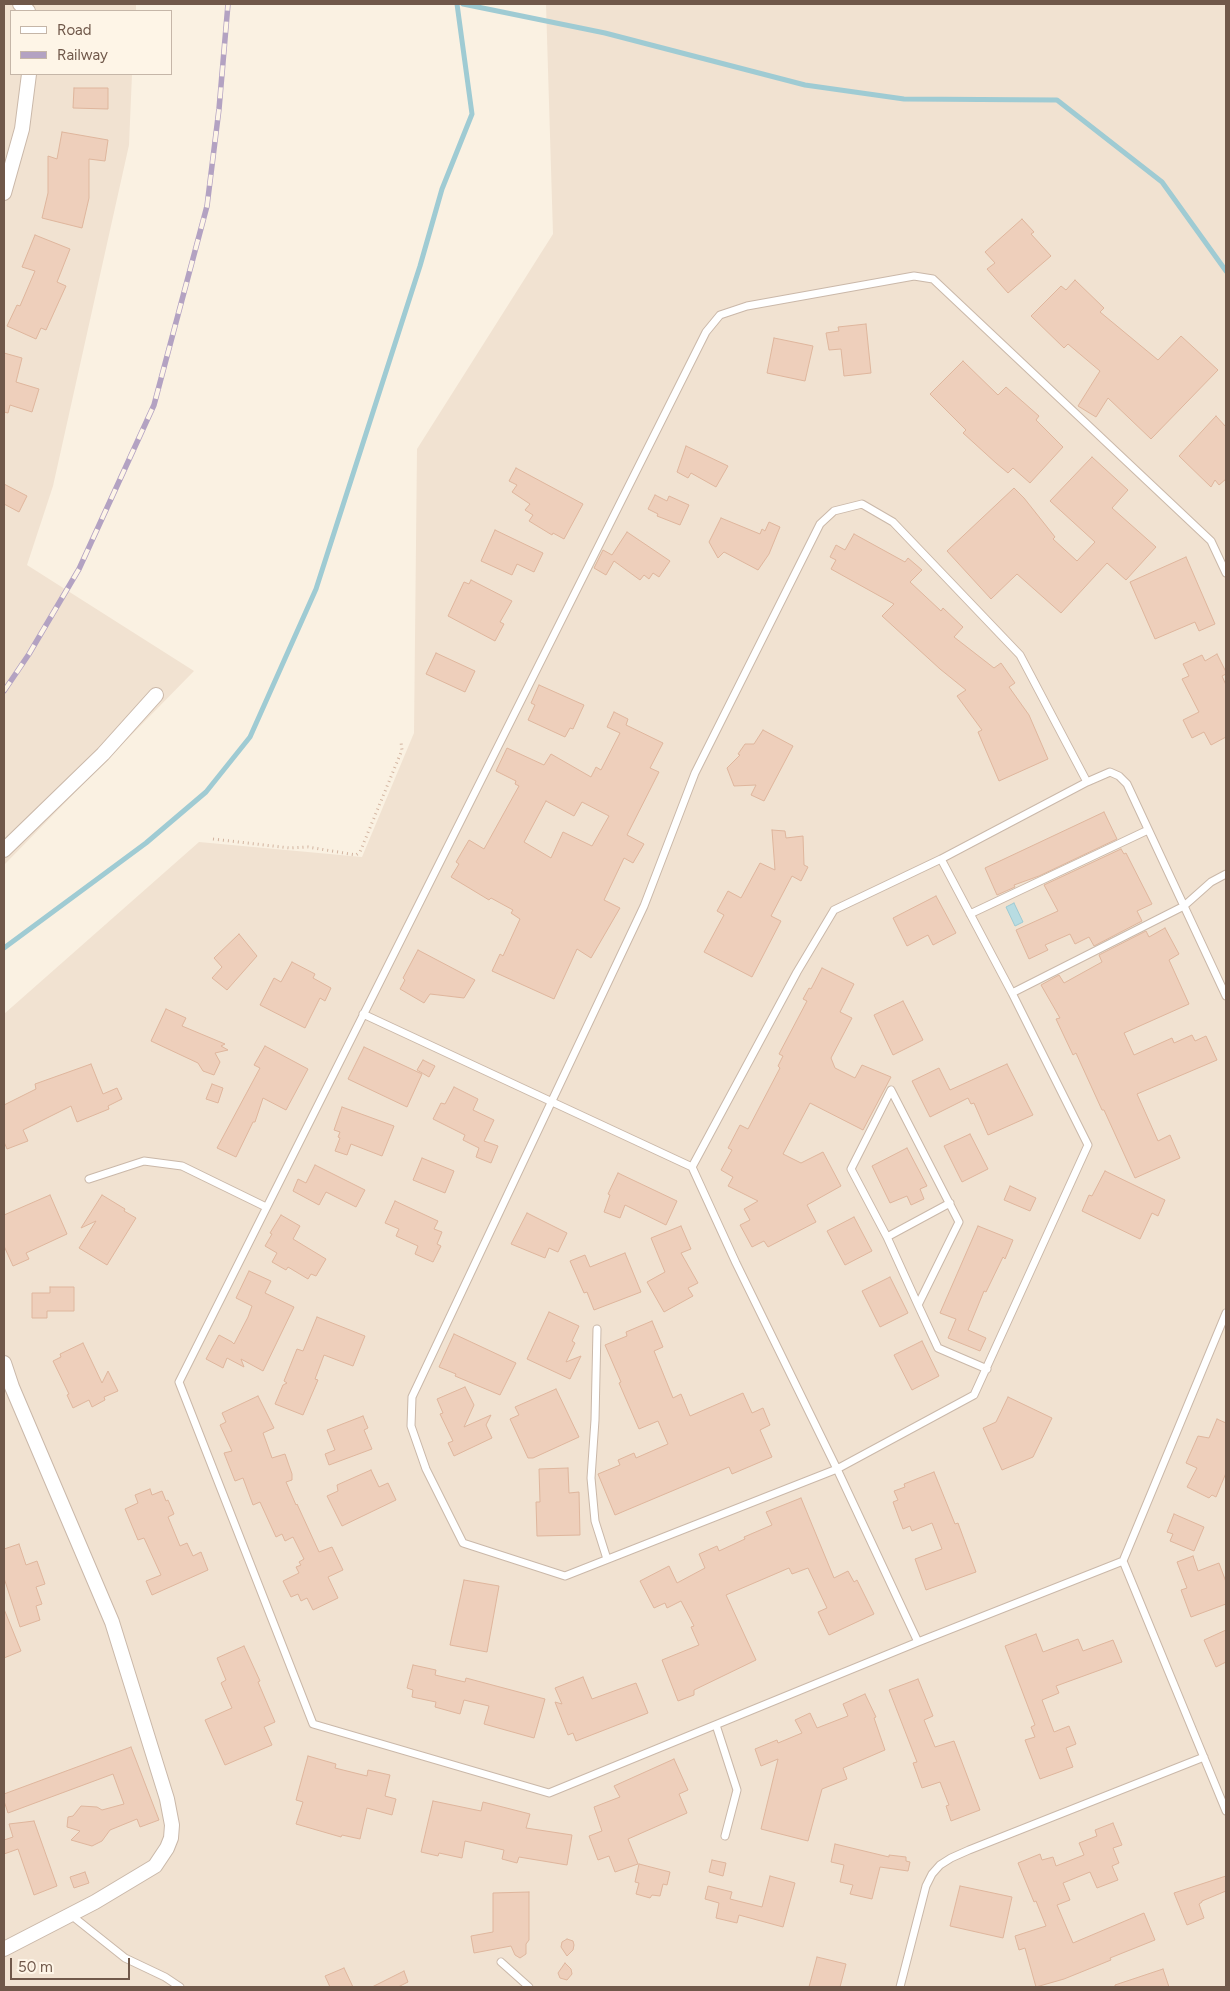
<!DOCTYPE html>
<html>
<head>
<meta charset="utf-8">
<style>
	body { margin:0 }
	#map { position:relative; width:1230px; height:1991px; overflow:hidden; background:#faf1e2; font-family:Figtree,sans-serif }
	canvas { display:block }
	.frame { position:absolute; inset:0; border:5px solid #70584a; pointer-events:none }
	.legend { position:absolute; left:10px; top:10px; width:162px; height:65px; box-sizing:border-box; background:#fef5e7; border:1px solid #c5b6a8; margin:0; padding:6px 9px; list-style:none; font-size:15px; color:#70584a }
	.legend li { display:flex; align-items:center; gap:10px; height:25px }
	.legend b { width:25px; border:1px solid #c5b6a8 }
	.scale { position:absolute; left:10px; top:1958px; width:120px; height:22px; box-sizing:border-box; border:2px solid #70584a; border-top:0; padding-left:6px; font-size:15px; line-height:18px; white-space:nowrap; color:#70584a; -webkit-text-stroke:4px #fef5e7; paint-order:stroke }
</style>
</head>
<body>
<div id="map">
<canvas width="1230" height="1991"></canvas>
<div class="frame"></div>
<ul class="legend">
<li><b style="height:6px;background:#fff"></b>Road</li>
<li><b style="height:6px;background:#b3a2c2"></b>Railway</li>
</ul>
<div class="scale">50 m</div>
</div>
<script>
const c = document.querySelector('canvas').getContext('2d');
c.lineJoin = 'round';
function fill(path, color) { c.fillStyle = color; c.fill(path, 'evenodd'); }
const shape = rows => new Path2D(rows.map(r => 'M' + r).join(''));
function stroke(path, color, width, dash) { c.strokeStyle = color; c.lineWidth = width; c.lineCap = dash ? 'butt' : 'round'; c.setLineDash(dash || []); c.stroke(path); }
fill(shape([
	[4,4,136,4,136,11,11,11,11,74,132,74,129,145,53,486,27,565,194,671,4,865],
	[546,4,1226,4,1226,1987,4,1987,4,1014,199,842,362,857,414,733,417,449,553,234]
]), '#f1e2d1');
const water = shape([
	[1014,903,1023,922,1015,926,1006,907,1014,903]
]);
fill(water, '#b8dce2');
stroke(water, '#9fcbd3', 1);
stroke(shape([
	[463,4,605,33,805,85,904,99,1057,100,1162,182,1226,271],
	[4,948,146,843,206,792,250,737,316,589,420,266,442,189,472,114,457,4]
]), '#9fcbd3', 5);
const building = shape([
	[74,88,108,88,108,109,73,108,74,88],
	[62,132,108,140,105,161,89,159,89,198,82,228,42,218,48,193,48,156,57,159,62,132],
	[1022,219,1034,232,1031,234,1051,256,1008,293,987,269,995,263,985,252,1022,219],
	[35,235,70,249,57,282,66,286,46,330,41,328,36,339,7,326,17,305,20,306,35,271,22,267,35,235],
	[1075,280,1104,308,1100,312,1158,360,1181,336,1218,370,1151,439,1108,398,1096,417,1078,406,1100,371,1068,344,1064,348,1031,316,1061,286,1066,290,1075,280],
	[866,324,871,373,844,376,841,349,829,350,826,333,839,331,838,327,866,324],
	[774,338,813,346,805,381,767,373,774,338],
	[4,353,22,358,16,382,39,389,32,412,10,405,8,413,4,412,4,353],
	[963,361,998,395,1006,387,1039,416,1036,420,1063,447,1030,483,1013,468,1008,473,996,463,963,433,966,430,930,394,963,361],
	[1216,416,1226,427,1226,479,1219,485,1215,480,1211,487,1179,456,1216,416],
	[686,446,728,466,716,487,691,473,688,478,677,472,686,446],
	[1092,457,1128,490,1112,508,1156,547,1126,580,1107,563,1061,613,1017,574,991,599,947,551,1014,488,1024,498,1055,537,1053,539,1077,561,1095,542,1050,501,1092,457],
	[516,468,583,504,564,539,553,533,552,535,529,521,533,515,525,510,530,504,512,492,517,485,509,481,516,468],
	[4,484,27,496,19,512,4,504,4,484],
	[655,495,667,501,669,496,689,505,680,525,657,516,658,514,648,509,655,495],
	[721,518,760,534,762,529,765,531,769,522,780,527,769,554,758,570,724,552,718,558,709,542,721,518],
	[495,530,543,553,534,572,517,564,512,575,481,561,495,530],
	[627,532,670,561,659,577,653,573,649,579,644,575,640,580,614,561,606,575,594,568,603,550,612,555,627,532],
	[854,534,905,562,908,558,922,570,910,582,941,611,943,608,963,627,954,637,994,668,1001,663,1015,683,1009,687,1029,715,1048,759,999,781,978,732,982,730,957,696,966,690,940,669,882,616,894,604,831,569,836,560,830,557,836,545,845,550,854,534],
	[1186,557,1215,624,1199,631,1195,622,1155,639,1130,582,1186,557],
	[471,580,512,601,500,622,504,624,495,641,448,616,464,582,469,584,471,580],
	[436,653,475,671,465,692,426,674,436,653],
	[1217,654,1226,672,1226,674,1222,676,1226,685,1226,737,1211,745,1204,732,1192,738,1183,720,1199,712,1182,679,1189,676,1183,664,1202,655,1205,661,1217,654],
	[539,685,584,705,573,729,570,728,565,737,528,720,535,705,531,703,539,685],
	[614,712,628,719,626,725,663,743,650,768,659,772,627,835,644,844,633,863,624,858,604,900,620,908,591,958,577,949,554,999,492,971,500,954,503,956,520,919,511,913,513,910,491,898,489,900,451,877,459,864,456,862,469,840,484,849,519,786,515,784,516,781,496,771,507,748,544,765,551,754,591,777,596,767,601,770,620,733,607,727,614,712],
	[546,801,574,816,582,802,609,816,592,846,563,832,551,858,524,842,546,801],
	[763,730,793,746,764,801,751,795,756,785,734,786,727,768,740,755,738,754,745,744,754,744,763,730],
	[1104,812,1117,839,1039,876,1014,885,1015,887,997,895,985,868,1104,812],
	[772,830,785,831,786,838,803,836,804,865,808,867,801,881,792,876,771,916,781,921,752,977,704,952,724,915,717,911,728,891,741,898,760,863,775,870,772,830],
	[1121,849,1124,854,1126,853,1152,904,1137,911,1142,921,1094,946,1089,937,1075,944,1070,934,1045,945,1048,950,1029,959,1016,930,1058,911,1044,885,1121,849],
	[936,896,956,933,933,945,928,935,907,946,893,918,936,896],
	[1165,928,1179,954,1169,960,1189,1004,1124,1033,1134,1055,1172,1038,1174,1043,1192,1035,1195,1041,1206,1036,1217,1060,1137,1094,1158,1141,1170,1135,1180,1158,1135,1178,1104,1110,1102,1110,1076,1053,1073,1055,1056,1019,1060,1018,1041,985,1059,975,1064,983,1102,962,1099,955,1146,931,1149,937,1165,928],
	[239,934,257,956,227,990,212,978,222,967,214,958,239,934],
	[418,950,475,980,464,998,430,994,424,1003,400,989,405,980,403,978,418,950],
	[292,962,315,974,313,978,331,988,325,1001,320,998,305,1028,260,1005,274,978,281,982,292,962],
	[822,968,854,984,840,1012,852,1018,831,1058,835,1068,855,1078,862,1065,891,1077,863,1130,810,1103,783,1154,801,1163,823,1152,841,1186,807,1205,816,1222,768,1247,764,1241,752,1247,740,1225,750,1220,744,1209,758,1201,728,1186,733,1177,721,1170,732,1150,728,1148,740,1125,748,1129,780,1068,778,1066,783,1056,779,1054,807,1001,803,999,809,988,811,989,822,968],
	[903,1001,923,1040,893,1055,874,1015,903,1001],
	[166,1009,186,1018,182,1026,225,1044,221,1046,228,1050,215,1053,220,1062,214,1075,203,1071,198,1063,151,1041,166,1009],
	[265,1046,308,1069,286,1110,263,1098,255,1122,253,1122,236,1157,217,1148,260,1068,254,1065,265,1046],
	[364,1047,422,1074,407,1107,348,1079,364,1047],
	[423,1060,435,1066,429,1077,417,1070,423,1060],
	[91,1064,103,1094,117,1088,122,1099,108,1106,109,1109,77,1122,71,1106,23,1130,28,1141,7,1149,4,1142,4,1105,36,1089,35,1084,91,1064],
	[1007,1064,1033,1115,988,1135,974,1103,971,1104,968,1098,930,1117,912,1081,939,1068,950,1090,1007,1064],
	[212,1084,223,1088,218,1103,206,1099,212,1084],
	[454,1087,478,1099,473,1110,494,1120,484,1141,498,1146,491,1163,476,1157,479,1148,463,1140,465,1135,433,1119,441,1103,445,1104,454,1087],
	[342,1107,394,1126,382,1156,351,1144,347,1155,335,1151,340,1138,338,1137,340,1132,334,1130,342,1107],
	[970,1134,988,1169,962,1182,944,1146,970,1134],
	[907,1148,927,1186,920,1189,924,1199,911,1205,907,1196,890,1203,872,1166,907,1148],
	[422,1158,454,1171,445,1193,413,1180,422,1158],
	[315,1165,365,1190,356,1207,326,1192,319,1205,293,1191,298,1179,306,1183,315,1165],
	[1105,1171,1165,1200,1158,1216,1152,1213,1140,1239,1082,1211,1089,1195,1092,1196,1105,1171],
	[618,1173,677,1201,666,1225,625,1205,620,1218,604,1212,610,1195,608,1194,618,1173],
	[1010,1186,1036,1198,1030,1211,1004,1200,1010,1186],
	[50,1195,67,1234,26,1253,29,1259,13,1266,4,1246,4,1215,50,1195],
	[102,1195,125,1209,124,1211,136,1218,107,1265,79,1248,96,1221,81,1228,102,1195],
	[395,1201,438,1221,434,1229,442,1232,437,1244,441,1246,433,1262,415,1254,418,1246,396,1236,399,1229,385,1223,395,1201],
	[527,1213,567,1233,558,1252,549,1248,545,1258,511,1244,527,1213],
	[281,1215,300,1226,293,1239,326,1259,316,1276,311,1274,308,1279,288,1267,286,1270,272,1262,277,1253,265,1246,272,1234,270,1233,281,1215],
	[854,1217,872,1251,845,1265,827,1231,854,1217],
	[681,1226,691,1249,681,1253,698,1283,688,1288,693,1296,664,1312,647,1282,665,1272,651,1238,681,1226],
	[978,1226,1013,1240,1005,1259,1003,1257,986,1292,984,1291,968,1330,986,1338,980,1351,948,1338,956,1319,940,1313,978,1226],
	[625,1253,641,1292,594,1310,587,1292,584,1293,570,1261,585,1255,590,1267,625,1253],
	[249,1271,271,1281,265,1293,294,1307,263,1371,241,1359,244,1367,227,1358,223,1368,206,1359,219,1335,232,1342,234,1344,248,1317,252,1306,236,1298,249,1271],
	[890,1277,908,1313,880,1327,862,1291,890,1277],
	[50,1287,74,1287,74,1311,47,1311,47,1318,32,1318,32,1293,50,1293,50,1287],
	[549,1312,579,1326,572,1341,575,1343,566,1362,581,1356,570,1379,527,1359,549,1312],
	[317,1317,365,1336,353,1366,324,1355,315,1379,318,1380,303,1415,275,1404,283,1385,287,1383,284,1381,297,1349,303,1351,317,1317],
	[652,1321,663,1347,654,1351,673,1398,681,1394,690,1416,743,1393,752,1413,763,1408,770,1425,760,1430,772,1457,732,1474,729,1467,615,1515,598,1474,620,1465,618,1460,634,1453,636,1458,668,1444,658,1421,639,1429,619,1383,621,1382,605,1345,627,1336,626,1332,652,1321],
	[454,1334,516,1363,500,1395,455,1376,456,1374,439,1367,454,1334],
	[922,1341,939,1376,912,1390,894,1355,922,1341],
	[83,1343,102,1383,108,1371,118,1391,104,1397,105,1400,92,1407,89,1400,73,1408,67,1395,69,1394,53,1361,61,1357,60,1354,83,1343],
	[465,1387,474,1405,464,1427,491,1415,486,1425,492,1438,454,1456,448,1443,453,1441,440,1414,443,1413,437,1399,465,1387],
	[556,1389,579,1437,533,1458,528,1458,510,1419,519,1415,515,1407,556,1389],
	[258,1396,274,1428,263,1433,272,1458,285,1454,292,1474,292,1480,286,1482,296,1505,297,1504,319,1552,332,1547,343,1570,328,1577,338,1598,313,1610,307,1598,301,1601,298,1594,291,1597,283,1581,299,1573,296,1567,301,1565,299,1562,304,1559,293,1537,285,1541,282,1534,276,1537,260,1502,253,1505,243,1478,235,1481,224,1453,232,1451,220,1425,226,1422,222,1413,258,1396],
	[1008,1397,1052,1418,1033,1457,1002,1470,983,1428,996,1422,1008,1397],
	[363,1416,368,1428,364,1430,372,1449,329,1465,325,1454,335,1450,327,1430,363,1416],
	[1217,1419,1226,1423,1226,1473,1216,1497,1212,1495,1209,1498,1187,1487,1197,1468,1186,1463,1198,1436,1209,1438,1217,1419],
	[568,1468,569,1493,579,1492,580,1535,537,1536,536,1502,540,1502,539,1469,568,1468],
	[371,1470,379,1487,388,1483,396,1500,342,1526,327,1496,338,1491,337,1485,371,1470],
	[934,1472,955,1524,958,1523,976,1572,926,1590,915,1559,942,1549,932,1523,912,1531,910,1526,903,1529,893,1502,898,1500,894,1491,905,1487,904,1484,934,1472],
	[150,1489,152,1495,162,1491,166,1501,168,1500,174,1514,168,1517,180,1546,187,1543,193,1556,201,1552,208,1570,152,1595,146,1581,161,1575,144,1538,138,1540,125,1509,138,1503,135,1495,150,1489],
	[801,1498,834,1578,848,1571,854,1582,857,1580,874,1614,829,1635,818,1612,827,1608,808,1568,792,1574,789,1568,726,1595,756,1660,694,1690,694,1695,678,1701,662,1660,699,1645,691,1627,694,1626,681,1601,667,1608,665,1603,654,1608,640,1581,669,1566,677,1583,705,1568,699,1554,717,1546,719,1551,745,1539,744,1537,772,1525,766,1512,801,1498],
	[1174,1514,1204,1527,1194,1551,1170,1541,1173,1534,1167,1532,1174,1514],
	[19,1544,26,1565,37,1561,45,1584,36,1587,42,1604,36,1606,40,1620,20,1627,4,1578,4,1549,19,1544],
	[1193,1556,1198,1571,1219,1563,1226,1582,1226,1604,1191,1617,1181,1590,1187,1588,1177,1562,1193,1556],
	[464,1580,499,1586,487,1652,450,1645,464,1580],
	[4,1609,21,1651,4,1658,4,1609],
	[1226,1630,1226,1662,1216,1667,1204,1640,1226,1630],
	[1036,1634,1043,1652,1078,1639,1083,1651,1113,1640,1122,1662,1056,1686,1059,1693,1042,1700,1054,1732,1069,1726,1076,1744,1066,1748,1073,1767,1040,1779,1025,1740,1035,1737,1031,1727,1035,1725,1005,1646,1036,1634],
	[244,1646,260,1681,258,1682,275,1722,264,1727,272,1745,225,1765,205,1720,232,1708,221,1683,226,1680,217,1658,244,1646],
	[413,1665,436,1670,435,1675,465,1682,466,1678,545,1699,534,1738,484,1724,489,1706,464,1700,460,1714,435,1707,436,1702,412,1697,413,1690,407,1688,413,1665],
	[583,1677,592,1699,636,1683,648,1713,576,1741,573,1733,568,1735,555,1702,562,1704,555,1688,583,1677],
	[918,1679,933,1716,924,1720,935,1747,954,1741,980,1810,951,1821,946,1806,949,1805,940,1782,922,1788,913,1763,917,1762,889,1690,918,1679],
	[865,1694,876,1717,874,1718,885,1750,843,1768,847,1779,822,1789,808,1841,761,1829,778,1759,761,1766,755,1749,777,1740,778,1743,802,1733,795,1720,810,1713,817,1728,848,1716,843,1704,865,1694],
	[131,1747,159,1820,140,1827,137,1819,110,1830,102,1841,92,1846,71,1840,80,1831,67,1827,68,1817,73,1816,81,1806,97,1807,102,1810,124,1804,113,1774,8,1813,4,1801,4,1794,131,1747],
	[308,1756,336,1764,335,1768,367,1776,368,1770,390,1775,385,1796,396,1799,392,1815,367,1808,360,1839,342,1835,341,1837,296,1824,303,1802,296,1800,308,1756],
	[674,1759,688,1790,679,1794,687,1813,628,1839,638,1864,615,1872,609,1856,598,1860,589,1836,602,1831,594,1807,620,1797,614,1786,674,1759],
	[433,1801,481,1811,483,1802,530,1814,526,1828,572,1835,567,1865,519,1857,517,1863,502,1859,504,1850,465,1841,462,1858,439,1853,438,1856,421,1852,433,1801],
	[34,1821,57,1886,34,1895,18,1849,4,1854,4,1840,13,1837,9,1824,34,1821],
	[1113,1823,1122,1845,1113,1848,1119,1863,1112,1866,1118,1880,1097,1888,1090,1872,1063,1883,1070,1900,1057,1905,1073,1943,1144,1913,1155,1940,1110,1958,1111,1960,1064,1979,1036,1987,1025,1948,1019,1950,1015,1936,1046,1926,1036,1901,1034,1902,1018,1863,1040,1854,1042,1860,1053,1857,1056,1866,1084,1855,1079,1843,1097,1836,1095,1830,1113,1823],
	[835,1844,889,1857,889,1855,906,1857,906,1861,910,1862,908,1871,880,1867,872,1899,850,1894,853,1885,840,1882,844,1865,831,1862,835,1844],
	[712,1860,726,1863,723,1876,709,1872,712,1860],
	[639,1864,670,1872,667,1885,663,1884,660,1896,652,1895,650,1898,636,1894,639,1883,635,1882,639,1864],
	[85,1872,89,1883,74,1888,70,1877,85,1872],
	[770,1876,795,1883,783,1927,739,1915,737,1923,716,1918,719,1903,705,1899,708,1886,732,1892,730,1899,762,1907,770,1876],
	[1226,1876,1226,1891,1202,1901,1202,1902,1199,1904,1204,1918,1187,1925,1174,1893,1226,1876],
	[960,1886,1012,1897,1003,1938,950,1926,960,1886],
	[529,1892,529,1940,526,1944,526,1954,520,1958,515,1955,511,1946,474,1953,471,1936,493,1932,493,1893,529,1892],
	[567,1939,573,1941,574,1945,573,1950,567,1956,561,1947,562,1942,567,1939],
	[817,1957,846,1964,840,1987,809,1987,817,1957],
	[565,1963,571,1969,572,1974,567,1980,560,1978,558,1973,565,1963],
	[344,1968,353,1987,330,1987,325,1976,344,1968],
	[1163,1969,1169,1987,1115,1987,1115,1985,1163,1969],
	[404,1971,408,1982,398,1987,372,1987,404,1971]
]);
fill(building, '#eecfbb');
stroke(building, '#dfb69d', 1);
const service = shape([
	[941,859,1012,993,1088,1145,974,1395,837,1469,565,1576,463,1543,426,1469,411,1426,412,1397,644,906,695,773,820,524,834,511,862,504,893,522,1020,655,1087,782],
	[970,914,1148,830],
	[1012,993,1184,906,1211,882,1226,874],
	[363,1014,692,1167],
	[89,1179,144,1161,182,1166,266,1207],
	[887,1237,950,1203],
	[918,1305,959,1222,891,1090,851,1169,887,1237,918,1305,938,1348,987,1369],
	[1226,1313,1123,1561,1226,1811],
	[597,1329,595,1420,591,1478,595,1521,607,1559],
	[1123,1561,918,1642,549,1793,313,1724,179,1382,706,332,720,315,747,306,914,276,933,279,1211,541,1226,573],
	[918,1642,837,1469,736,1263,692,1167,797,972,834,910,941,859,1087,782,1110,772,1119,776,1127,784,1226,996],
	[716,1725,737,1790,725,1836],
	[71,1915,125,1958,165,1977,180,1987],
	[501,1962,529,1987],
	[900,1987,926,1886,932,1874,940,1865,951,1858,969,1850,1204,1757]
]);
const minor = shape([
	[20,4,28,11],
	[4,193,22,129,29,74],
	[4,850,103,754,156,695],
	[4,1363,12,1387,112,1622,167,1799,172,1825,171,1838,167,1848,155,1866,95,1902,4,1949]
]);
stroke(service, '#cab8a9', 9);
stroke(minor, '#cab8a9', 16);
stroke(shape([
	[213,839,290,848,308,847,356,855,360,852,402,750,401,742]
]), '#d2b39f', 3, [1, 4]);
stroke(service, '#fff', 7);
stroke(minor, '#fff', 14);
const rail = shape([
	[4,691,29,654,79,569,154,405,207,206,219,109,228,4]
]);
stroke(rail, '#b3a2c2', 5.5);
stroke(rail, '#fef5e7', 4, [11]);
</script>
</body>
</html>
